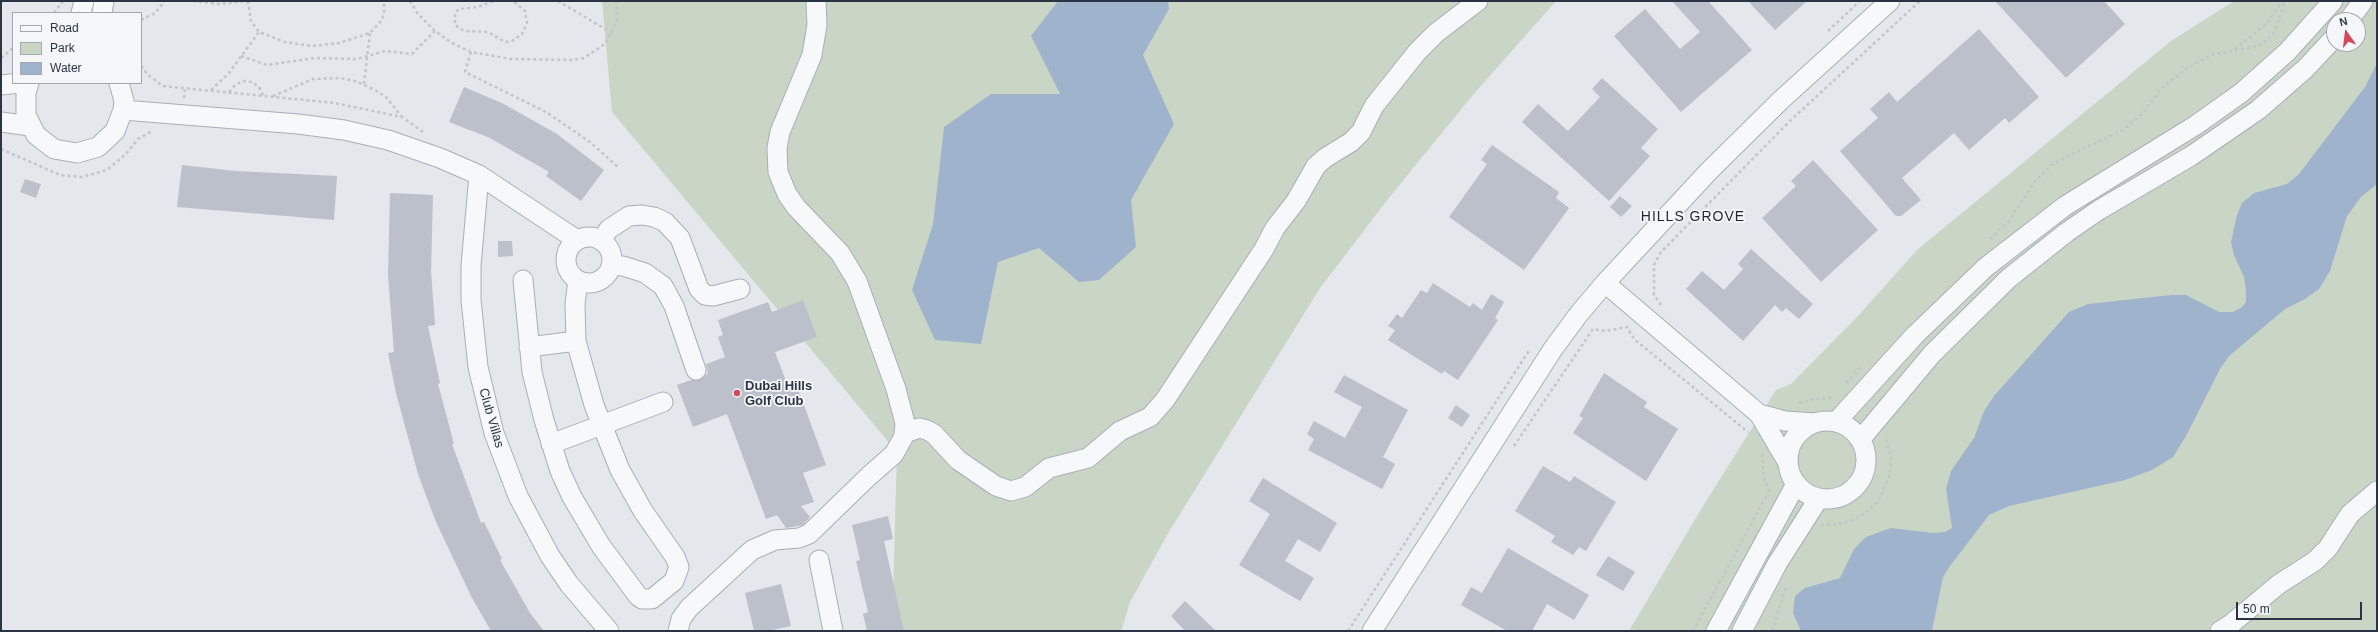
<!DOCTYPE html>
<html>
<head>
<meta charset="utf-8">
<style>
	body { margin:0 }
	#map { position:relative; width:2378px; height:632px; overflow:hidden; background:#e4e7ec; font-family:Arial,sans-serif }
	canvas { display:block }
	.frame { position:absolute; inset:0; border:2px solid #2b3445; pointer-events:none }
	.legend { position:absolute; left:12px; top:12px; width:130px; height:72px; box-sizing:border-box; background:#f4f6f9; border:1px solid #a4a8b1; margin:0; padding:5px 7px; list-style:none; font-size:12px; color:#2b3445 }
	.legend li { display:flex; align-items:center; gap:8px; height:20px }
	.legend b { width:20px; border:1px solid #a4a8b1 }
	.north { position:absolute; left:2326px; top:12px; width:40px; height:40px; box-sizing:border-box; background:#f4f6f9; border:1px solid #a4a8b1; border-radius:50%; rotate:346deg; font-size:11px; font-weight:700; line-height:16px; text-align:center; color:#2b3445 }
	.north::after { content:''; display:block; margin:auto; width:14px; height:18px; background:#d1495b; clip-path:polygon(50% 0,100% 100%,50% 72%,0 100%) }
	.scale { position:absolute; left:2236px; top:602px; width:126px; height:18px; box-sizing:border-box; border:2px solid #2b3445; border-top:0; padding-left:5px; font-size:12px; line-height:14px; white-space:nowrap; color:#2b3445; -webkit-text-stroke:3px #f4f6f9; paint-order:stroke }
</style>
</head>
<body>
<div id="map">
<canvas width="2378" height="632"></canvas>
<div class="frame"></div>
<ul class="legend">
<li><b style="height:5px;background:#f7f8fa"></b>Road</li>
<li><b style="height:11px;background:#c9d6c5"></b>Park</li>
<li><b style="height:11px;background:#9fb4cc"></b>Water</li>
</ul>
<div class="north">N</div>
<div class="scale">50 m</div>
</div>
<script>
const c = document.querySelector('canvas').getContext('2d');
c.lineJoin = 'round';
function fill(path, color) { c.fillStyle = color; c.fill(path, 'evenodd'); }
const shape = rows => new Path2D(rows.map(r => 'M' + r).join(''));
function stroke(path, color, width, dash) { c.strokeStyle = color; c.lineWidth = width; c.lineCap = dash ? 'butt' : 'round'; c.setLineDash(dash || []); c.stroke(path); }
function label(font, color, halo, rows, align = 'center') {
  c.font = font + ' Arial,sans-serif'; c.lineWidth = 3.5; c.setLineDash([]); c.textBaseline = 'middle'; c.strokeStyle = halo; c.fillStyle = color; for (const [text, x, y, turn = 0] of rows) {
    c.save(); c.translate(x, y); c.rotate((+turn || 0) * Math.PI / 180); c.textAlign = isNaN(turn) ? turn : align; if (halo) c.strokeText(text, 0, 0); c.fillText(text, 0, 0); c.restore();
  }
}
fill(shape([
	[602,1,1556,1,1472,96,1388,199,1320,288,1167,535,1130,602,1121,631,892,631,897,452,612,112],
	[2234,1,2377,1,2377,631,1629,631,1703,506,1776,390,1791,384,1859,315,1917,250,2171,41],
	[2334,20,2358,20,2358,44,2334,44]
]), '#c9d6c5');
fill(shape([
	[1058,1,1168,1,1169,9,1143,55,1174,124,1131,200,1136,247,1099,280,1079,282,1039,248,998,262,981,344,935,340,912,290,933,224,944,127,991,94,1060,94,1031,36],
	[2377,63,2377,184,2361,197,2347,216,2330,271,2319,289,2305,299,2285,309,2229,356,2220,369,2186,436,2173,457,2152,470,2125,480,2009,506,1989,515,1950,566,1943,577,1932,631,1801,631,1793,613,1795,596,1805,588,1840,578,1854,549,1866,537,1891,528,1933,533,1945,532,1952,528,1946,489,1951,471,1974,438,1984,411,1994,396,2069,312,2088,304,2171,295,2186,295,2219,312,2233,312,2242,307,2246,302,2246,290,2244,277,2234,255,2231,242,2237,215,2242,203,2254,193,2287,184,2299,174,2365,87]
]), '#9fb4cc');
fill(shape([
	[1672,1,1708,1,1752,50,1681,112,1614,36,1645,9,1680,49,1700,32],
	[1748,1,1807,1,1775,30],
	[1995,1,2104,1,2125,24,2066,78],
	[1979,29,2039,97,2009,123,2005,118,1969,150,1954,133,1902,178,1921,200,1901,216,1896,216,1840,151,1878,118,1870,109,1889,92,1897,102],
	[1602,78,1658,129,1641,148,1650,156,1609,201,1522,122,1538,104,1568,131,1600,97,1592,89],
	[464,87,502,103,557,134,604,170,581,201,546,176,549,172,490,138,449,122],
	[1492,145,1559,192,1556,198,1569,208,1524,270,1449,217,1487,164,1481,160],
	[1813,160,1878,230,1821,282,1762,218,1796,186,1791,181],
	[182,165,236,171,337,176,334,220,177,207],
	[25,179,41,184,36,198,20,192],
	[390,193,433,195,431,271,435,325,428,326,440,383,438,384,454,444,452,444,481,523,484,522,502,559,500,560,530,613,544,631,491,631,471,596,436,522,418,474,396,393,388,353,394,352,388,275],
	[1620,196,1632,206,1621,217,1610,207],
	[498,241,512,241,513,256,498,257],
	[1751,249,1813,304,1799,319,1786,308,1782,312,1775,305,1743,341,1686,289,1702,271,1724,290,1743,269,1738,264],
	[1433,283,1470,307,1473,303,1482,310,1491,294,1504,302,1495,318,1498,320,1458,380,1444,371,1442,374,1388,340,1395,330,1388,326,1397,314,1402,318,1421,290,1427,293],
	[803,300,817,337,775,352,787,384,795,381,826,465,803,473,814,502,801,506,810,517,803,525,786,528,777,515,766,519,727,414,693,427,677,385,691,380,700,380,708,373,706,364,725,357,718,337,723,335,718,320,768,302,772,312],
	[1604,373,1647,402,1644,407,1678,429,1646,481,1573,433,1583,418,1579,416],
	[1344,375,1408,410,1383,457,1395,464,1382,489,1308,450,1314,439,1307,434,1314,421,1345,438,1362,407,1334,392],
	[1456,405,1470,415,1462,427,1448,418],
	[1543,466,1570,482,1574,476,1616,502,1586,551,1579,547,1573,555,1551,542,1555,536,1515,511],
	[1263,478,1337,523,1320,552,1298,539,1285,561,1314,578,1300,601,1239,565,1270,514,1249,501],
	[888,516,893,539,884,541,904,631,867,631,863,614,868,612,856,561,860,560,852,525],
	[1508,548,1589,595,1574,620,1547,604,1532,631,1507,631,1461,605,1471,587,1482,593],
	[1608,556,1635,572,1623,591,1596,575],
	[781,584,791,626,768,631,754,631,745,593],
	[1185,601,1216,631,1185,631,1171,616]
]), '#bbc0ca');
const minor = shape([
	[81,13,84,1],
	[102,13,104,1],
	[2349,20,2363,1],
	[29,83,26,93,26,115,36,135,54,149,77,153,98,147,115,131,123,110,124,101,119,83],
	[1,85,20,83],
	[123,110,298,124,344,130,388,140,440,158,479,175,577,240],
	[1,122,30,126],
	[479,175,471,266,471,300,478,367,494,433,518,496,550,556,569,584,609,631],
	'566 260a23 23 0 1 1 46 0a23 23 0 1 1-46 0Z',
	[601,240,609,229,629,216,642,215,654,217,665,222,680,238,699,289,705,295,713,296,740,289],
	[611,265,623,266,645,273,663,286,674,306,696,370],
	[523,280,532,372,544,420,560,471,572,497,601,546,638,596,642,599,652,599,674,581,679,567,675,557,643,511,620,470,594,405,576,341,575,304,578,280],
	[1605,283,1759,414,1788,463],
	[529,347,576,341],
	[1759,414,1785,421,1815,423],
	'1788 460a39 39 0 1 1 78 0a39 39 0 1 1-78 0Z',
	[1836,422,1915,335,1986,267,2065,206,2196,125,2241,93,2287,52,2333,1],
	[905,433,919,428,927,430,934,434,958,460,996,486,1011,491,1025,487,1049,468,1088,458,1120,431,1150,417,1165,400,1264,249,1275,228,1296,201,1316,166,1325,158,1351,142,1361,132,1374,106,1417,52,1436,33,1478,1],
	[1860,440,1932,354,2009,278,2067,232,2099,210,2191,156,2258,110,2306,68,2334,38],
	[551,444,663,402],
	[819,560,833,631],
	[678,631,681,619,689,608,752,550,775,540,799,538,809,534,869,476,894,454,904,436,905,423,896,389,857,281,840,253,796,207,787,194,778,172,777,148,780,132,812,55,817,25,816,1],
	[1372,631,1553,349,1578,315,1605,283,1709,171,1781,100,1890,1],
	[1716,631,1796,484],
	[1742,631,1777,564,1819,498],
	[2220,631,2231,624,2279,584,2315,561,2328,548,2350,514,2377,491]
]);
stroke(minor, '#a9aeb7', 21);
stroke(shape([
	[193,1,220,4,244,1],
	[248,1,251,21,259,32,285,42,312,46,339,43,370,33,382,20,384,13,384,1],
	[410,1,418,14,435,31,452,43,471,52,511,59,571,60,584,58,605,44,617,21,616,1],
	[493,1,478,7,459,9,455,13,455,25,464,31,488,32,505,42,512,41,522,34,527,23,525,11,513,1],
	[558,1,612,33],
	[54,13,63,1],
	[141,20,155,13,165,1],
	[1828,31,1860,1],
	[2235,49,2265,25,2283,1],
	[471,52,465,72,546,112,590,142,618,167],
	[241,56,267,65,315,58,357,59,385,51,412,54,435,31],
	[1,58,13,48],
	[141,66,148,75,163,86,335,103,402,117,423,132],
	[364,84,370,33],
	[211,90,229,73,259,32],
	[229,92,235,85,243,81,252,82,259,87,263,95],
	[273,96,313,79,340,78,355,81,375,90,386,97,402,117],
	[184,98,185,87],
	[1,149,60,175,82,177,107,170,126,154,138,139,152,131],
	[1990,239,2009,221,2035,181,2054,163,2123,130,2143,113,2162,88,2187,68,2212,55,2257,46,2267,40,2275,31,2285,1],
	[1661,305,1654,295,1654,265,1661,252,1791,120,1920,1],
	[1846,383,1861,366],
	[1799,403,1813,399,1833,398],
	[1514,446,1593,329,1605,331,1627,327,1634,339,1748,432],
	[1762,454,1764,478,1771,495],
	[1821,525,1834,525,1856,519,1874,506,1881,497,1890,473,1891,459,1886,436],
	[1348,631,1530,349],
	[1693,631,1768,493],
	[1772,631,1786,588]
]), '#c2c5cb', 2.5, [3, 3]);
stroke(minor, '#f7f8fa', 19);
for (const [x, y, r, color] of [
	[737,393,4,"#d1495b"]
]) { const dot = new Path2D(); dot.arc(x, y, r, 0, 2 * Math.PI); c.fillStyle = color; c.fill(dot); stroke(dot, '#f4f6f9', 1.5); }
label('bold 13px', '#2b3445', '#f4f6f9', [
	["Dubai Hills",745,386],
	["Golf Club",745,401]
], 'left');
label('13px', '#2b3445', '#f4f6f9', [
	["Club Villas",491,418,74]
]);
c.letterSpacing = '1px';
label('14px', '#1d2536', '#f4f6f9', [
	["HILLS GROVE",1693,217]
]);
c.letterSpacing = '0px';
</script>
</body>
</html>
